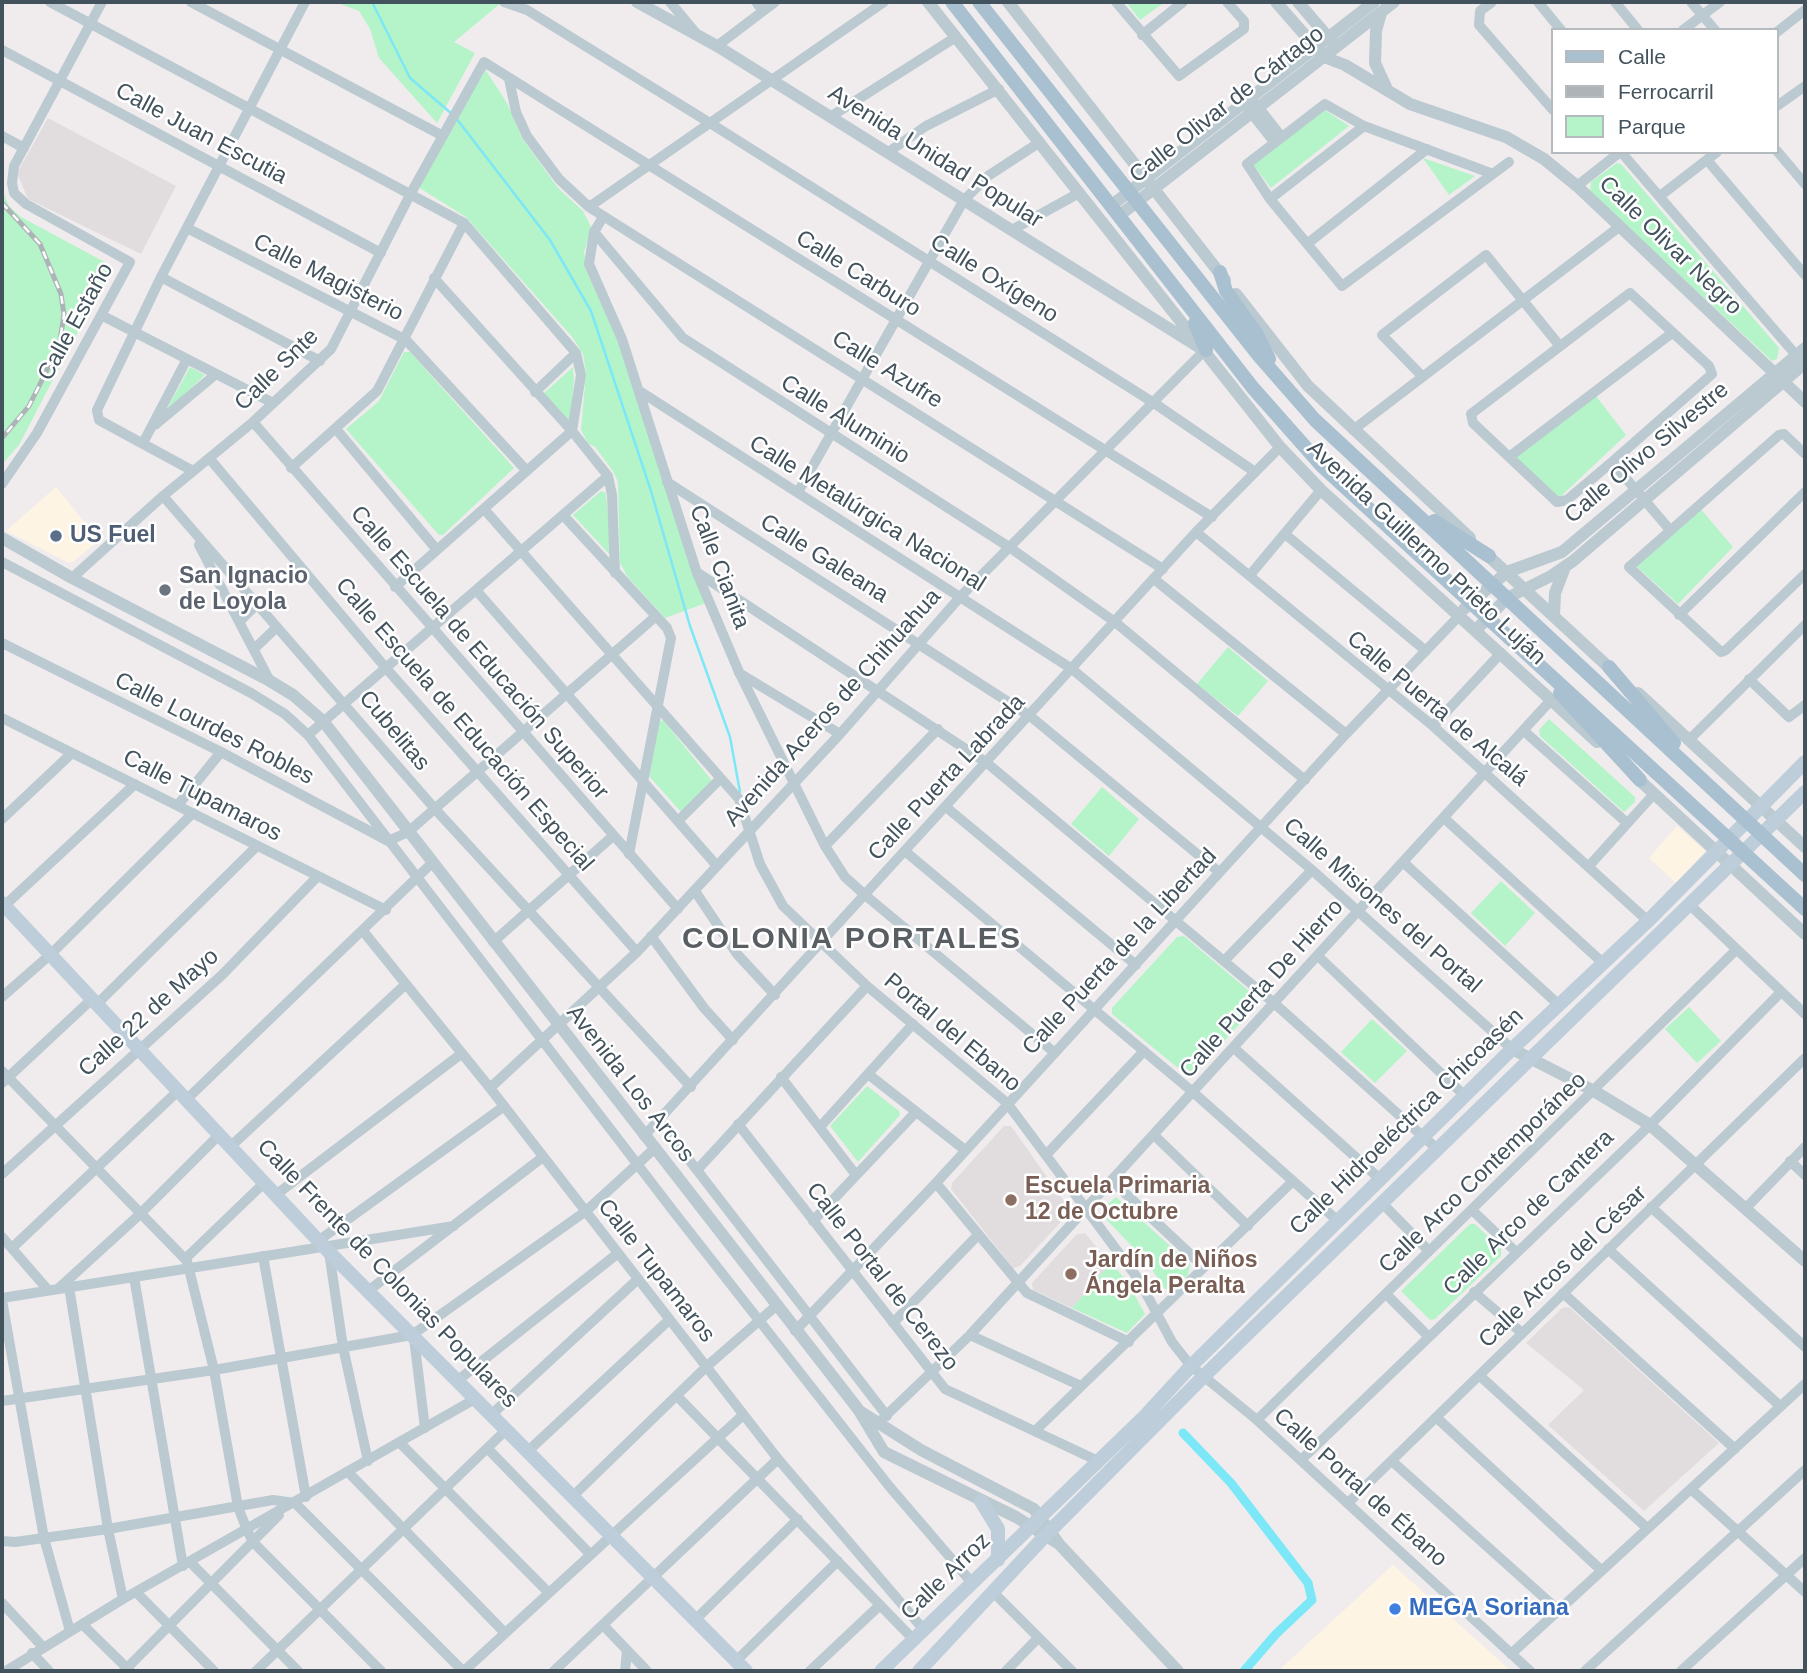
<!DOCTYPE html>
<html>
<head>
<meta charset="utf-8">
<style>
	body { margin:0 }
	#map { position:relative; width:1807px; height:1673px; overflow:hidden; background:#f0eced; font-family:Arial,sans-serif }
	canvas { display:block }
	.frame { position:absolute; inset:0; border:4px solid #43535d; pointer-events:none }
	.legend { position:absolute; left:1551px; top:28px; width:228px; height:126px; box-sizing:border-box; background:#fff; border:2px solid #b4babe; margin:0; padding:9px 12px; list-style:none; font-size:21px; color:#43535d }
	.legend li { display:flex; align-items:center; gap:14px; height:35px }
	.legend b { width:35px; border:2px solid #b4babe }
</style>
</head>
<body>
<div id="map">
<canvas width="1807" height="1673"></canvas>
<div class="frame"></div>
<ul class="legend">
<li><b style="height:9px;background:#a9c0d0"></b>Calle</li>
<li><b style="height:9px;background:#aeb3b8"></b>Ferrocarril</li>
<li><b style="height:19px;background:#b4f4c8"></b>Parque</li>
</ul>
</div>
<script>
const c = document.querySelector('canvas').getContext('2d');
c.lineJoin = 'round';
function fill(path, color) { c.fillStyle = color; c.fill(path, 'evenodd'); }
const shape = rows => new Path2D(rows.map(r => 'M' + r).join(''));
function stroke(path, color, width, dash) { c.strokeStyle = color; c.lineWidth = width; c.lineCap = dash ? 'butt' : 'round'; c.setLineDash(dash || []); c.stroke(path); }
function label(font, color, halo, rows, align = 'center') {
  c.font = font + ' Arial,sans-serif'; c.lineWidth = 5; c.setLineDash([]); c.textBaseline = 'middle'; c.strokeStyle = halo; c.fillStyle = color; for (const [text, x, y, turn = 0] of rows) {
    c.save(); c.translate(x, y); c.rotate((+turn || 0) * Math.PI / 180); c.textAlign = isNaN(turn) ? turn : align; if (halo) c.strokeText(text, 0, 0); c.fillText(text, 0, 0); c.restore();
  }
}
fill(shape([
	[56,487,99,540,73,562,67,562,6,531],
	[1677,826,1705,851,1676,883,1649,858],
	[1393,1565,1511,1671,1278,1671]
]), '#fef4e3');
fill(shape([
	[48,118,176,186,141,254,28,199,17,173],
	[1004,1126,1011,1126,1071,1211,1020,1266,1013,1268,951,1189,952,1183],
	[1085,1233,1110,1264,1072,1308,1033,1290,1032,1283,1077,1234],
	[1569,1307,1719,1443,1644,1511,1548,1425,1584,1390,1526,1343,1562,1308]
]), '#e1dddf');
fill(shape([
	[335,2,502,2,454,42,475,53,437,123,379,58,370,29,359,11],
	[1126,2,1165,2,1140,20],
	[485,69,507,103,522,138,558,188,583,211,591,227,584,253,588,274,616,326,706,603,665,618,627,576,620,563,618,482,613,471,595,447,588,443,581,430,586,373,583,354,573,338,466,217,418,187],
	[1322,108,1349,126,1271,188,1252,163],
	[1423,158,1475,176,1449,195],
	[1617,163,1621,164,1779,348,1777,359,1772,361,1590,192,1591,182],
	[2,190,9,206,21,217,112,266,19,445,2,464],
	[404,352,410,352,514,468,443,535,439,535,346,429,379,401],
	[190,367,205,375,164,414],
	[573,367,574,380,570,422,544,393],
	[1593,392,1626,435,1558,499,1513,455],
	[601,491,606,493,611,556,573,515],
	[1699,507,1733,547,1678,604,1634,564],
	[1228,647,1268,681,1238,716,1197,684],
	[1549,719,1635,797,1635,802,1624,812,1540,736,1539,730],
	[663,720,713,782,681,812,649,776,659,722],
	[1102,787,1139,819,1109,856,1071,824],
	[1501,881,1535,913,1505,946,1471,913],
	[1184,936,1256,997,1258,1003,1193,1076,1189,1077,1112,1014,1112,1008,1177,937],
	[1689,1007,1721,1041,1697,1063,1665,1029],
	[1372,1019,1407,1051,1375,1083,1341,1052],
	[867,1086,899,1111,900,1115,858,1162,830,1126],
	[1116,1197,1190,1264,1188,1275,1173,1289,1165,1289,1147,1262,1104,1217,1101,1210],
	[1470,1224,1475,1224,1501,1249,1501,1256,1435,1319,1430,1320,1401,1291],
	[1111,1263,1127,1281,1145,1314,1127,1333,1072,1308]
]), '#b4f4c8');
stroke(shape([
	[372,2,410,78,452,114],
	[456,118,550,240,591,311,651,491,690,626,730,737,740,792]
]), '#7ce7f7', 2.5);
stroke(shape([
	[1183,1433,1231,1483,1308,1583,1312,1600,1276,1634,1244,1671]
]), '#7ce7f7', 9);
stroke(shape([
	[50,2,464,223,576,353,581,375,572,431,395,587],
	[191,2,443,136],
	[504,2,527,10,710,123,1154,403,1255,472],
	[670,2,695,32],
	[756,2,763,11],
	[1116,2,1179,76,1244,29,1244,21,1227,2],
	[1492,2,1480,11,1479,25,1553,110],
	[1538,2,1561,30],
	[1615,2,1638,30],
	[1691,2,1715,30],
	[1683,30,1720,2],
	[1777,32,1805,10],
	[1142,35,1183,2],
	[717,46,775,2],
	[2,50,381,253],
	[509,79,516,112,527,136,559,179,589,207,1163,569],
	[1256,104,1281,136],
	[1777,106,1805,86],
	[1248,109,1274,142],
	[830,117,956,37],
	[2,136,24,148],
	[1777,151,1805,184],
	[1621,152,1796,355],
	[887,153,926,126,999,89],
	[1707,160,1805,275],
	[1493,174,1364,126,1325,104,1247,164,1270,199,1342,286,1509,162],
	[1577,186,1620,152],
	[1660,196,1717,152],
	[1270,199,1364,126],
	[589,207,884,2],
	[603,217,594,232,683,338,1009,547,1115,622,1305,780],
	[187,228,406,340,526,470],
	[1012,230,1079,193],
	[594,232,589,264,622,339,697,573,739,672,825,846,845,877,865,895,1055,1053],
	[1307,244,1427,149],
	[161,277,320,361],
	[434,278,572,431,608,476,612,495,615,573],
	[1630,293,1709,366,1712,374,1612,462,1567,500,1557,502,1473,423,1471,414,1630,293],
	[101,315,273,403],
	[1421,375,1382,335,1486,255,1559,345],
	[535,392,576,353],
	[641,392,1072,669,1312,870,1512,1049],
	[253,422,678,909],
	[155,425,216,374],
	[336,429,437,550],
	[1353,430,1619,227],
	[143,443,187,359],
	[1805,454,1784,434,1779,435,1629,567,1721,652,1726,650,1805,574],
	[1509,457,1672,333],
	[209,458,385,667,637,952],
	[1612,462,1670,530],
	[291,468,377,391,464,223],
	[193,471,99,420,97,410,161,277,305,2],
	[608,476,308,735,674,1212,889,1486,973,1584],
	[667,482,1030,716,1219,872],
	[2,484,37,433,130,262,26,204,14,193,12,183,14,166,102,2],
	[798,492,964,200,988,176,1040,142],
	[163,496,435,809,691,1087],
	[484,509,739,799,760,864,783,906,867,986,1007,1103,1139,1280,1172,1342,1191,1366,1257,1420,1530,1671],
	[563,515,667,628,671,638,629,854],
	[1196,532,1433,726,1648,921],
	[1285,534,1426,651],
	[199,545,270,681],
	[2,562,251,693,285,714,308,735],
	[698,573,987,763,1274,1003,1437,1149],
	[1250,575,1321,490],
	[72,578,163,496,253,422,331,349,411,193,484,62,1212,517],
	[1154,579,1346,734],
	[476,590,717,866],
	[1679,615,1805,492],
	[240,621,257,604],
	[2,643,221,752,388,841,408,832,655,617],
	[255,648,277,627],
	[739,673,840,734],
	[1749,679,1789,717,1805,705],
	[2,718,386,910],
	[1433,726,1501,653],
	[1524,731,1627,823],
	[1689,740,1805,625],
	[178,805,221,752],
	[946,807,1136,965],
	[1444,818,1603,963],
	[2,819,72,753],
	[679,820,720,779],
	[825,846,938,729],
	[906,852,1194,1093,1338,1221],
	[1403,862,1559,1005],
	[1589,866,1653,795],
	[695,891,737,954,775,995],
	[1689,904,1805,1014],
	[2,908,135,784],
	[363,931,490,1088,778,1459,924,1630],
	[651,936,704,1008,733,1040],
	[493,942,613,836],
	[1318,956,1465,1096],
	[1224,961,1312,870],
	[2,997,51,954,193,813],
	[97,1004,257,846],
	[1234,1048,1380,1179],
	[2,1071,187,1261,214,1370,238,1507,247,1530,253,1542,381,1671],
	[868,1074,965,1150],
	[781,1077,856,1175],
	[2,1083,92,999],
	[490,1088,637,952,840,734,961,596,1203,352],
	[187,1099,432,863],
	[659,1121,887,1416],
	[738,1124,945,1389,1096,1460],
	[820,1127,913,1024],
	[644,1136,1196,532,1280,447],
	[1155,1136,1248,1226],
	[231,1146,406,984],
	[1046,1155,1144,1051],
	[1790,1161,1805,1175],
	[697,1170,867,986],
	[2,1174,222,975,318,876],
	[1112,1181,1204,1267],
	[936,1183,1027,1293,1129,1342],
	[277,1194,461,1054],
	[1382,1203,1429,1251],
	[1651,1207,1805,1347],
	[1746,1208,1805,1147],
	[1472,1210,1515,1251],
	[813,1221,915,1113],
	[2,1237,48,1290],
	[318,1241,503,1107],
	[12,1248,179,1090],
	[1608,1249,1780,1406],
	[329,1252,343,1347,368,1461],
	[263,1256,306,1497],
	[185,1259,265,1182],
	[134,1277,183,1566],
	[69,1287,108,1529,123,1599],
	[59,1288,139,1215,220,1134],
	[368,1291,543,1157],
	[1474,1292,1522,1333],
	[1563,1293,1735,1449],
	[1386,1294,1428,1336],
	[2,1298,454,1226],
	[2,1300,44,1538,70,1631],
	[893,1323,977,1236],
	[795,1331,936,1183,1346,734,1460,615],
	[970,1335,1081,1386],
	[414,1338,425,1428],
	[1480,1376,1647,1528],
	[457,1381,617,1254],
	[677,1396,914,1640],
	[2,1401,214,1370,412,1335,586,1211,654,1149],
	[491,1415,637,1280],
	[1437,1418,1601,1570],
	[1257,1420,1735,951],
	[874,1427,970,1335,1551,700],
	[1035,1431,1292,1182],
	[400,1443,548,1592],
	[488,1449,590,1554],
	[527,1452,669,1320],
	[1301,1460,1650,1125,1781,992],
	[1393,1462,1558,1610],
	[349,1473,505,1633],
	[1691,1489,1805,1592],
	[573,1496,706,1367,776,1306],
	[295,1503,463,1671],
	[1348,1503,1805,1058],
	[2,1541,15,1542,108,1529,273,1500,295,1503],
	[190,1562,298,1671],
	[136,1592,214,1671],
	[993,1592,1072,1671],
	[2,1603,43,1647],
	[695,1620,798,1519],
	[82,1624,130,1671],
	[603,1625,647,1671],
	[32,1653,49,1671],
	[1511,1654,1805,1384],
	[736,1661,838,1561],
	[6,1671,123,1599,475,1399],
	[124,1671,279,1515],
	[256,1671,506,1430],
	[464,1671,743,1415],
	[554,1671,778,1459],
	[625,1671,627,1651],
	[810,1671,880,1605],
	[1006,1671,1038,1638],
	[1585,1671,1805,1470],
	[1681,1671,1805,1558]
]), '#bbc9d1', 10);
stroke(shape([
	[637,2,717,46,1205,351],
	[928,2,1280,447,1321,490,1597,742],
	[1008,2,1225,280],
	[1276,2,1324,57,1345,65,1410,104,1506,137,1544,159,1577,186,1805,402],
	[1298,2,1333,43],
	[1381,13,1376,31,1375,63,1387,89],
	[1112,205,1374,2],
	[1120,215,1394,2],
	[1236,294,1308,386,1470,538],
	[2,538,72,578,270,681,293,695,323,721,858,1409,884,1452,1016,1517,1059,1544],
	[1483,551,1616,674],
	[1464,609,1507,572,1562,552,1805,348],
	[1554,616,1555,593,1565,567],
	[1476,630,1507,598,1551,576,1573,561,1805,363],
	[1638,693,1805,847],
	[1634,775,1805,934],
	[1512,1049,1594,1091,1650,1125,1805,1261],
	[861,1412,921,1450,1034,1509,1059,1544,1178,1671]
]), '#bbc9d1', 12);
stroke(shape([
	[2,903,329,1252,746,1671],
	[981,1501,998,1529,998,1560],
	[881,1671,1145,1416,1191,1366,1512,1049,1648,921,1805,762],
	[919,1671,1045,1536,1203,1377,1805,792]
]), '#bdcdd9', 14);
stroke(shape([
	[952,2,1253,388,1322,466,1805,909],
	[979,2,1259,356,1315,420,1805,875],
	[1220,272,1226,291,1256,333,1269,359],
	[1195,323,1206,350],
	[1434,521,1489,556],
	[1609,667,1674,743],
	[1560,693,1640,780]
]), '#a9c0d0', 14);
const rail = shape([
	[2,203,40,244,61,294,64,315,59,346,29,406,2,438]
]);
stroke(rail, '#aeb3b8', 5);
stroke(rail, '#fff', 2.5, [8]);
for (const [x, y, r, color] of [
	[56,536,7,"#5c6f8a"],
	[165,590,7,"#6b7280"],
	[1011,1200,7,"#8d6e63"],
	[1071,1274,7,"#8d6e63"],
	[1395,1609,7,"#3f7fe0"]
]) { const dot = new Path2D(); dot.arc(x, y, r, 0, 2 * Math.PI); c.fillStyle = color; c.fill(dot); stroke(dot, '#fff', 2.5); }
label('23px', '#43535d', '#fff', [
	["Calle Olivar de Cártago",1227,105,-38],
	["Calle Juan Escutia",201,134,28],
	["Avenida Unidad Popular",935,157,32],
	["Calle Olivar Negro",1670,246,44],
	["Calle Carburo",858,274,32],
	["Calle Magisterio",328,278,27],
	["Calle Oxígeno",994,279,32],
	["Calle Estaño",76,322,-61],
	["Calle Snte",277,370,-44],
	["Calle Azufre",887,370,32],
	["Calle Aluminio",845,420,32],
	["Calle Olivo Silvestre",1647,453,-40],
	["Calle Metalúrgica Nacional",867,514,32],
	["Avenida Guillermo Prieto Luján",1426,553,43],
	["Calle Galeana",824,559,32],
	["Calle Cianita",719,567,69],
	["Calle Escuela de Educación Superior",479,653,49],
	["Avenida Aceros de Chihuahua",833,708,-48],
	["Calle Puerta de Alcalá",1437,709,40],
	["Calle Escuela de Educación Especial",464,725,49],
	["Calle Lourdes Robles",214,729,27],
	["Cubelitas",394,731,50],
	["Calle Puerta Labrada",947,778,-47],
	["Calle Tupamaros",202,796,27],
	["Calle Misiones del Portal",1382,906,41],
	["Calle Puerta de la Libertad",1120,952,-47],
	["Calle Puerta De Hierro",1262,989,-48],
	["Calle 22 de Mayo",149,1013,-42],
	["Portal del Ebano",952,1033,40],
	["Avenida Los Arcos",630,1084,52],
	["Calle Hidroeléctrica Chicoasén",1407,1122,-44],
	["Calle Arco Contemporáneo",1483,1173,-44],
	["Calle Arco de Cantera",1529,1213,-44],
	["Calle Arcos del César",1563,1267,-44],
	["Calle Tupamaros",656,1271,52],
	["Calle Frente de Colonias Populares",387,1274,46],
	["Calle Portal de Cerezo",882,1277,52],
	["Calle Portal de Ébano",1360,1488,42],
	["Calle Arroz",946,1577,-44]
]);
label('bold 23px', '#4e5e75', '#fff', [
	["US Fuel",70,536]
], 'left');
label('bold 23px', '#5b616d', '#fff', [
	["San Ignacio",179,577],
	["de Loyola",179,603]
], 'left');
label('bold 23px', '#785e54', '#fff', [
	["Escuela Primaria",1025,1187],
	["12 de Octubre",1025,1213],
	["Jardín de Niños",1085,1261],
	["Ángela Peralta",1085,1287]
], 'left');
label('bold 23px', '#366cbe', '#fff', [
	["MEGA Soriana",1409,1609]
], 'left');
c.letterSpacing = '2px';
label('bold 30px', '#595e63', '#fff', [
	["COLONIA PORTALES",852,940]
]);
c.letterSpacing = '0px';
</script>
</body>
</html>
